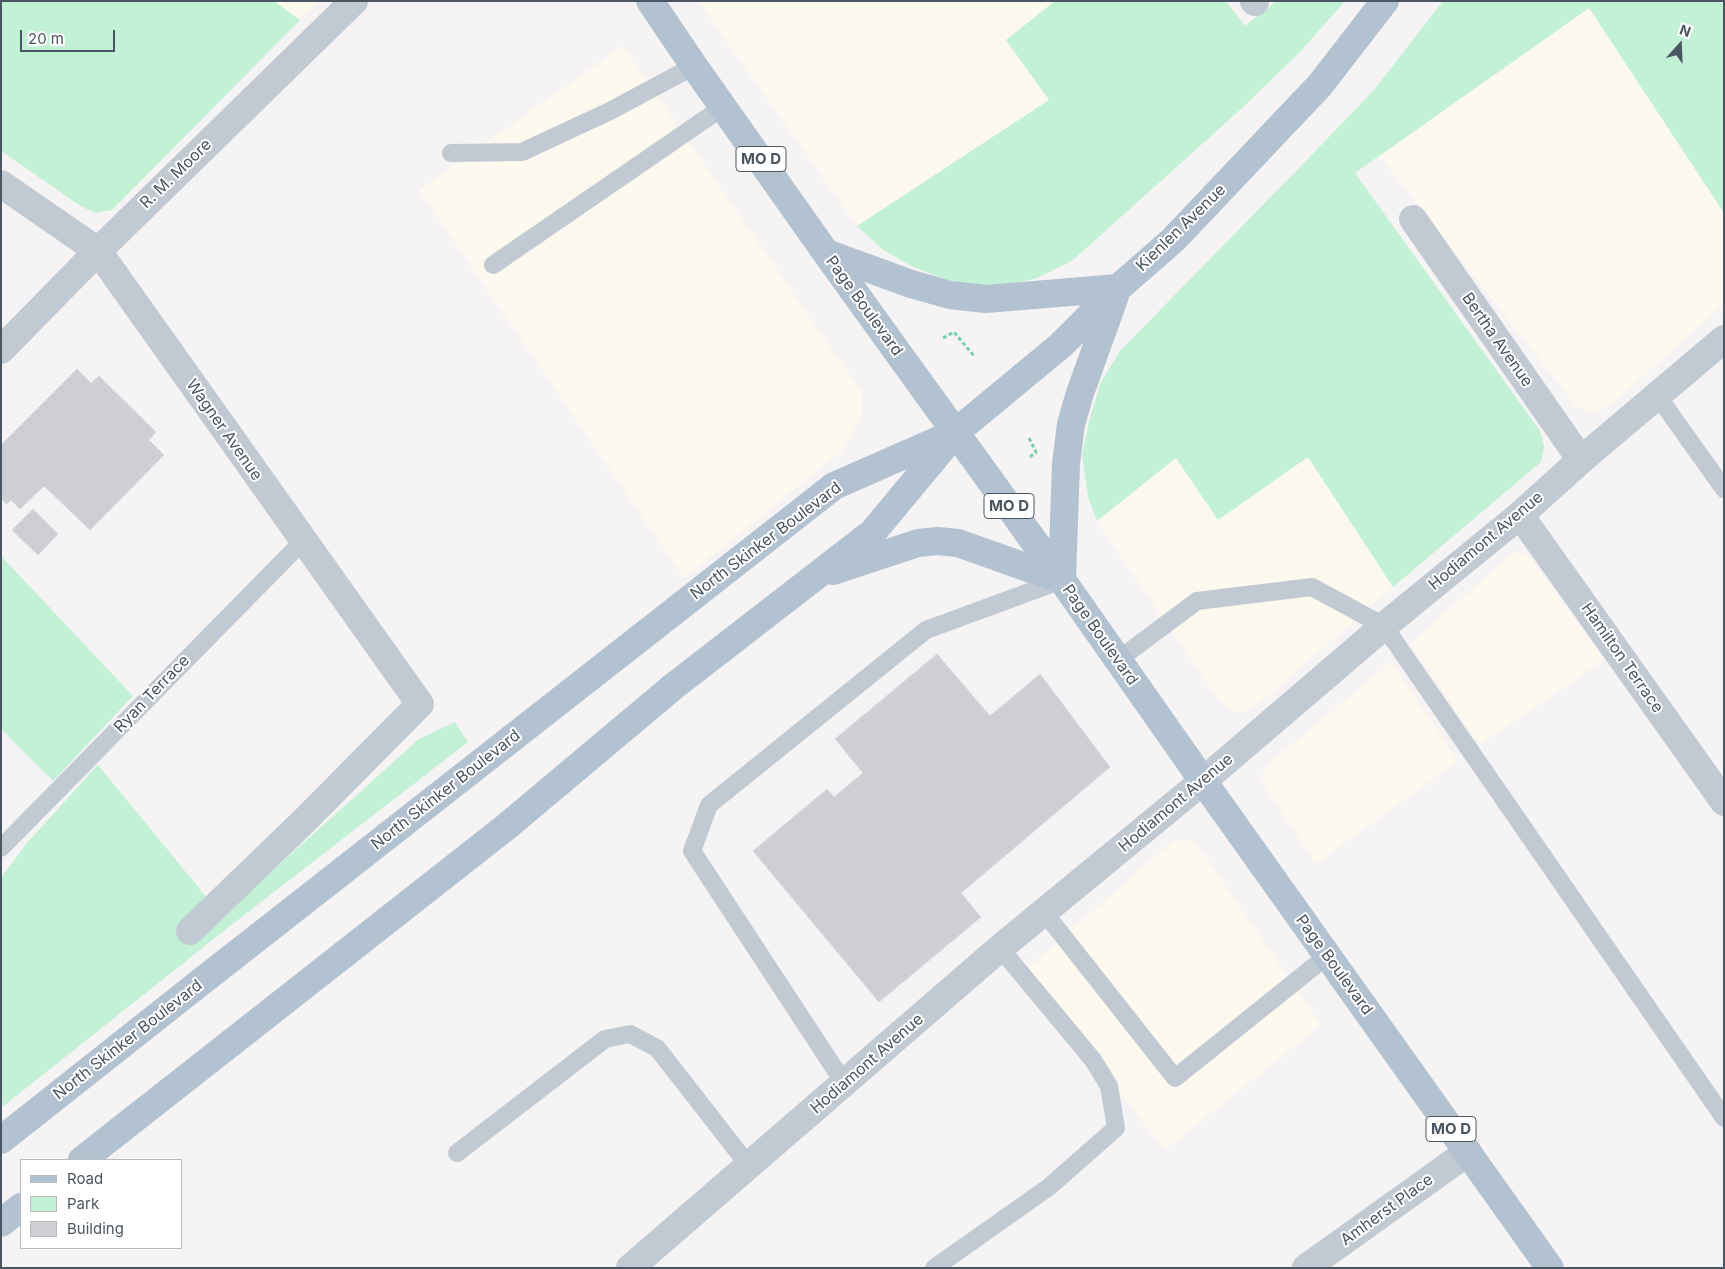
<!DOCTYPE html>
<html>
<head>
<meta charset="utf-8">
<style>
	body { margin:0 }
	#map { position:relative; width:1725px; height:1269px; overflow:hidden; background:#f5f3f3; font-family:Inter,sans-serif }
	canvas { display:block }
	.frame { position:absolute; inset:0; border:2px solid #4a5661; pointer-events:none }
	.legend { position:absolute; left:20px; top:1159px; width:162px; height:90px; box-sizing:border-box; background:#fff; border:1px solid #b7bbc0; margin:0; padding:6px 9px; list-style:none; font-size:15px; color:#4a5661 }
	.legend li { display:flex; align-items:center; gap:10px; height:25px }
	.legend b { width:25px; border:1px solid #b7bbc0 }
	.north { position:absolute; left:1655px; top:20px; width:50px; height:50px; -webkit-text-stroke:4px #fff; paint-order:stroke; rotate:20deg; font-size:14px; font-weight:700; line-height:20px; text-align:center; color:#4a5661 }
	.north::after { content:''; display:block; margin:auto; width:18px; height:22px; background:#4a5661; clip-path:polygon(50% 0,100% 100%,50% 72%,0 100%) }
	.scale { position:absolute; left:20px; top:30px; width:95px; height:22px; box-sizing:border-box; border:2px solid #4a5661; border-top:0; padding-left:6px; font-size:15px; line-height:18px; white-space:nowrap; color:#4a5661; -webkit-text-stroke:4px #fff; paint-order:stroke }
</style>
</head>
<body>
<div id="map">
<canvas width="1725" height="1269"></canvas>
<div class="frame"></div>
<ul class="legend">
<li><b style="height:6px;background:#b3c2d1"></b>Road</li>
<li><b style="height:14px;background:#c3f1d5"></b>Park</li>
<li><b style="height:14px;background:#cdcfd5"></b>Building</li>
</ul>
<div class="north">N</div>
<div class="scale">20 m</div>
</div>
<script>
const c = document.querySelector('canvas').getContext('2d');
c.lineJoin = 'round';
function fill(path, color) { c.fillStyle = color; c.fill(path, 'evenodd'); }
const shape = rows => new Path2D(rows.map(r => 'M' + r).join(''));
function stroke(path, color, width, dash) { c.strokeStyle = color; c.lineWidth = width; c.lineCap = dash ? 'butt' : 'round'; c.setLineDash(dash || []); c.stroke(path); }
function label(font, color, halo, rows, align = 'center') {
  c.font = font + ' Inter,sans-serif'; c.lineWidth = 4; c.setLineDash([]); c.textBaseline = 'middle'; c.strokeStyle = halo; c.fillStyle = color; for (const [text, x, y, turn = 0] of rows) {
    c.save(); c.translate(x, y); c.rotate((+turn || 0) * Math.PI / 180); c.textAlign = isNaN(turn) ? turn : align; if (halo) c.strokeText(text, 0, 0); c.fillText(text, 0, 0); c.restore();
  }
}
fill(shape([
	[274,1,319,1,300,20],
	[698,1,1055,1,1006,40,1049,100,857,226],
	[1589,8,1724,213,1724,304,1612,404,1595,413,1576,406,1380,156],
	[623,46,861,392,862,412,843,450,684,578,419,190],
	[1176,457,1218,520,1308,457,1393,587,1267,697,1247,712,1232,711,1217,698,1097,521],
	[1513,553,1523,553,1531,559,1604,660,1480,745,1410,644],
	[1391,662,1458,761,1316,864,1266,789,1261,776,1272,761],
	[1174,840,1191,841,1205,856,1321,1025,1165,1150,1044,997,1022,973]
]), '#fdf9ef');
fill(shape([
	[1,1,274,1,300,20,112,210,95,213,79,205,1,151],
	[1055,1,1226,1,1245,26,1276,1,1345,1,1300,52,1241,109,1073,260,1037,278,1009,285,983,287,944,279,911,266,883,250,857,226,1049,100,1006,40],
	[1443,1,1724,1,1724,213,1589,8,1355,173,1540,431,1544,447,1541,462,1393,587,1308,457,1218,520,1176,458,1097,521,1088,497,1082,455,1089,422,1100,384,1120,351,1300,167,1374,90],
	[1,556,133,696,53,781,1,729],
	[455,722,468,742,230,926,1,1108,1,878,26,844,98,765,222,916,419,739]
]), '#c3f1d5');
const building = shape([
	[77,369,91,383,99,376,156,432,149,440,164,455,90,530,44,486,20,509,11,500,7,504,1,499,1,445,77,369],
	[33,509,58,534,38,555,12,530,33,509],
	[937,654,990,716,1040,674,1110,767,961,893,981,917,879,1002,753,851,827,789,834,797,863,773,835,739,937,654]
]);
fill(building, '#cdcfd5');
stroke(building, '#d7d9de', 1);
stroke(shape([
	[943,338,954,332,974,356],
	[1029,438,1036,452,1030,457]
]), '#7ad0a6', 3, [4, 2.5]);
stroke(shape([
	[451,153,522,152,610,111,694,66],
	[493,265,723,107],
	[1657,395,1724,489],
	[1118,660,1197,601,1312,587,1384,626,1724,1118],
	[1,848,303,541],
	[1044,912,1175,1078,1327,956],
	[844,1083,692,851,709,805,926,630,1062,580],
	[457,1153,605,1039,630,1034,657,1048,749,1166],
	[934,1268,1049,1187,1116,1128,1109,1086,1093,1060,1000,948]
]), '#c1cad2', 18);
stroke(shape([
	[1254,1,1255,2],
	[1,184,98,251,420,704,304,821,190,931],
	[1413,219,1581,460],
	[1,350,98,251,354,1],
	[1520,515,1724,802],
	[630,1268,1000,948,1203,781,1384,626,1520,515,1581,460,1724,339],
	[1306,1268,1468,1152]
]), '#c1cad2', 28);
stroke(shape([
	[650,1,694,66,826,253,1062,580,1203,781,1550,1268],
	[826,253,911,284,950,295,986,299,1118,288],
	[833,571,918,543,938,541,958,543,1062,580],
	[1062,580,1066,464,1071,424,1080,393,1115,296],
	[1,1140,197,985,834,486,950,435],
	[82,1160,506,827,674,686,873,532,956,432,1061,345,1118,288,1173,240,1320,85,1385,1],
	[1,1223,21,1207]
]), '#b3c2d1', 28);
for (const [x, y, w] of [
	[761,159,50],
	[1009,506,50],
	[1451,1129,50]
]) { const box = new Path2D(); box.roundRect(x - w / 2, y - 12.5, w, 25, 4); c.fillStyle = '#fff'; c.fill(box); stroke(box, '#4a5661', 1); }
label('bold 15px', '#4a5661', null, [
	["MO D",761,159],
	["MO D",1009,506],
	["MO D",1451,1129]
]);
label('16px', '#4a5661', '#fff', [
	["R. M. Moore",176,174,-44],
	["Kienlen Avenue",1181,228,-44],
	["Page Boulevard",864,306,54],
	["Bertha Avenue",1497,340,55],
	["Wagner Avenue",224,430,55],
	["North Skinker Boulevard",766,541,-37],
	["Hodiamont Avenue",1486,541,-40],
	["Page Boulevard",1100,635,55],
	["Hamilton Terrace",1622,658,55],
	["Ryan Terrace",152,694,-46],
	["North Skinker Boulevard",446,790,-38],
	["Hodiamont Avenue",1176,803,-40],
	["Page Boulevard",1334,965,54],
	["North Skinker Boulevard",128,1040,-38],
	["Hodiamont Avenue",867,1064,-41],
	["Amherst Place",1387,1210,-36]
]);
</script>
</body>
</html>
